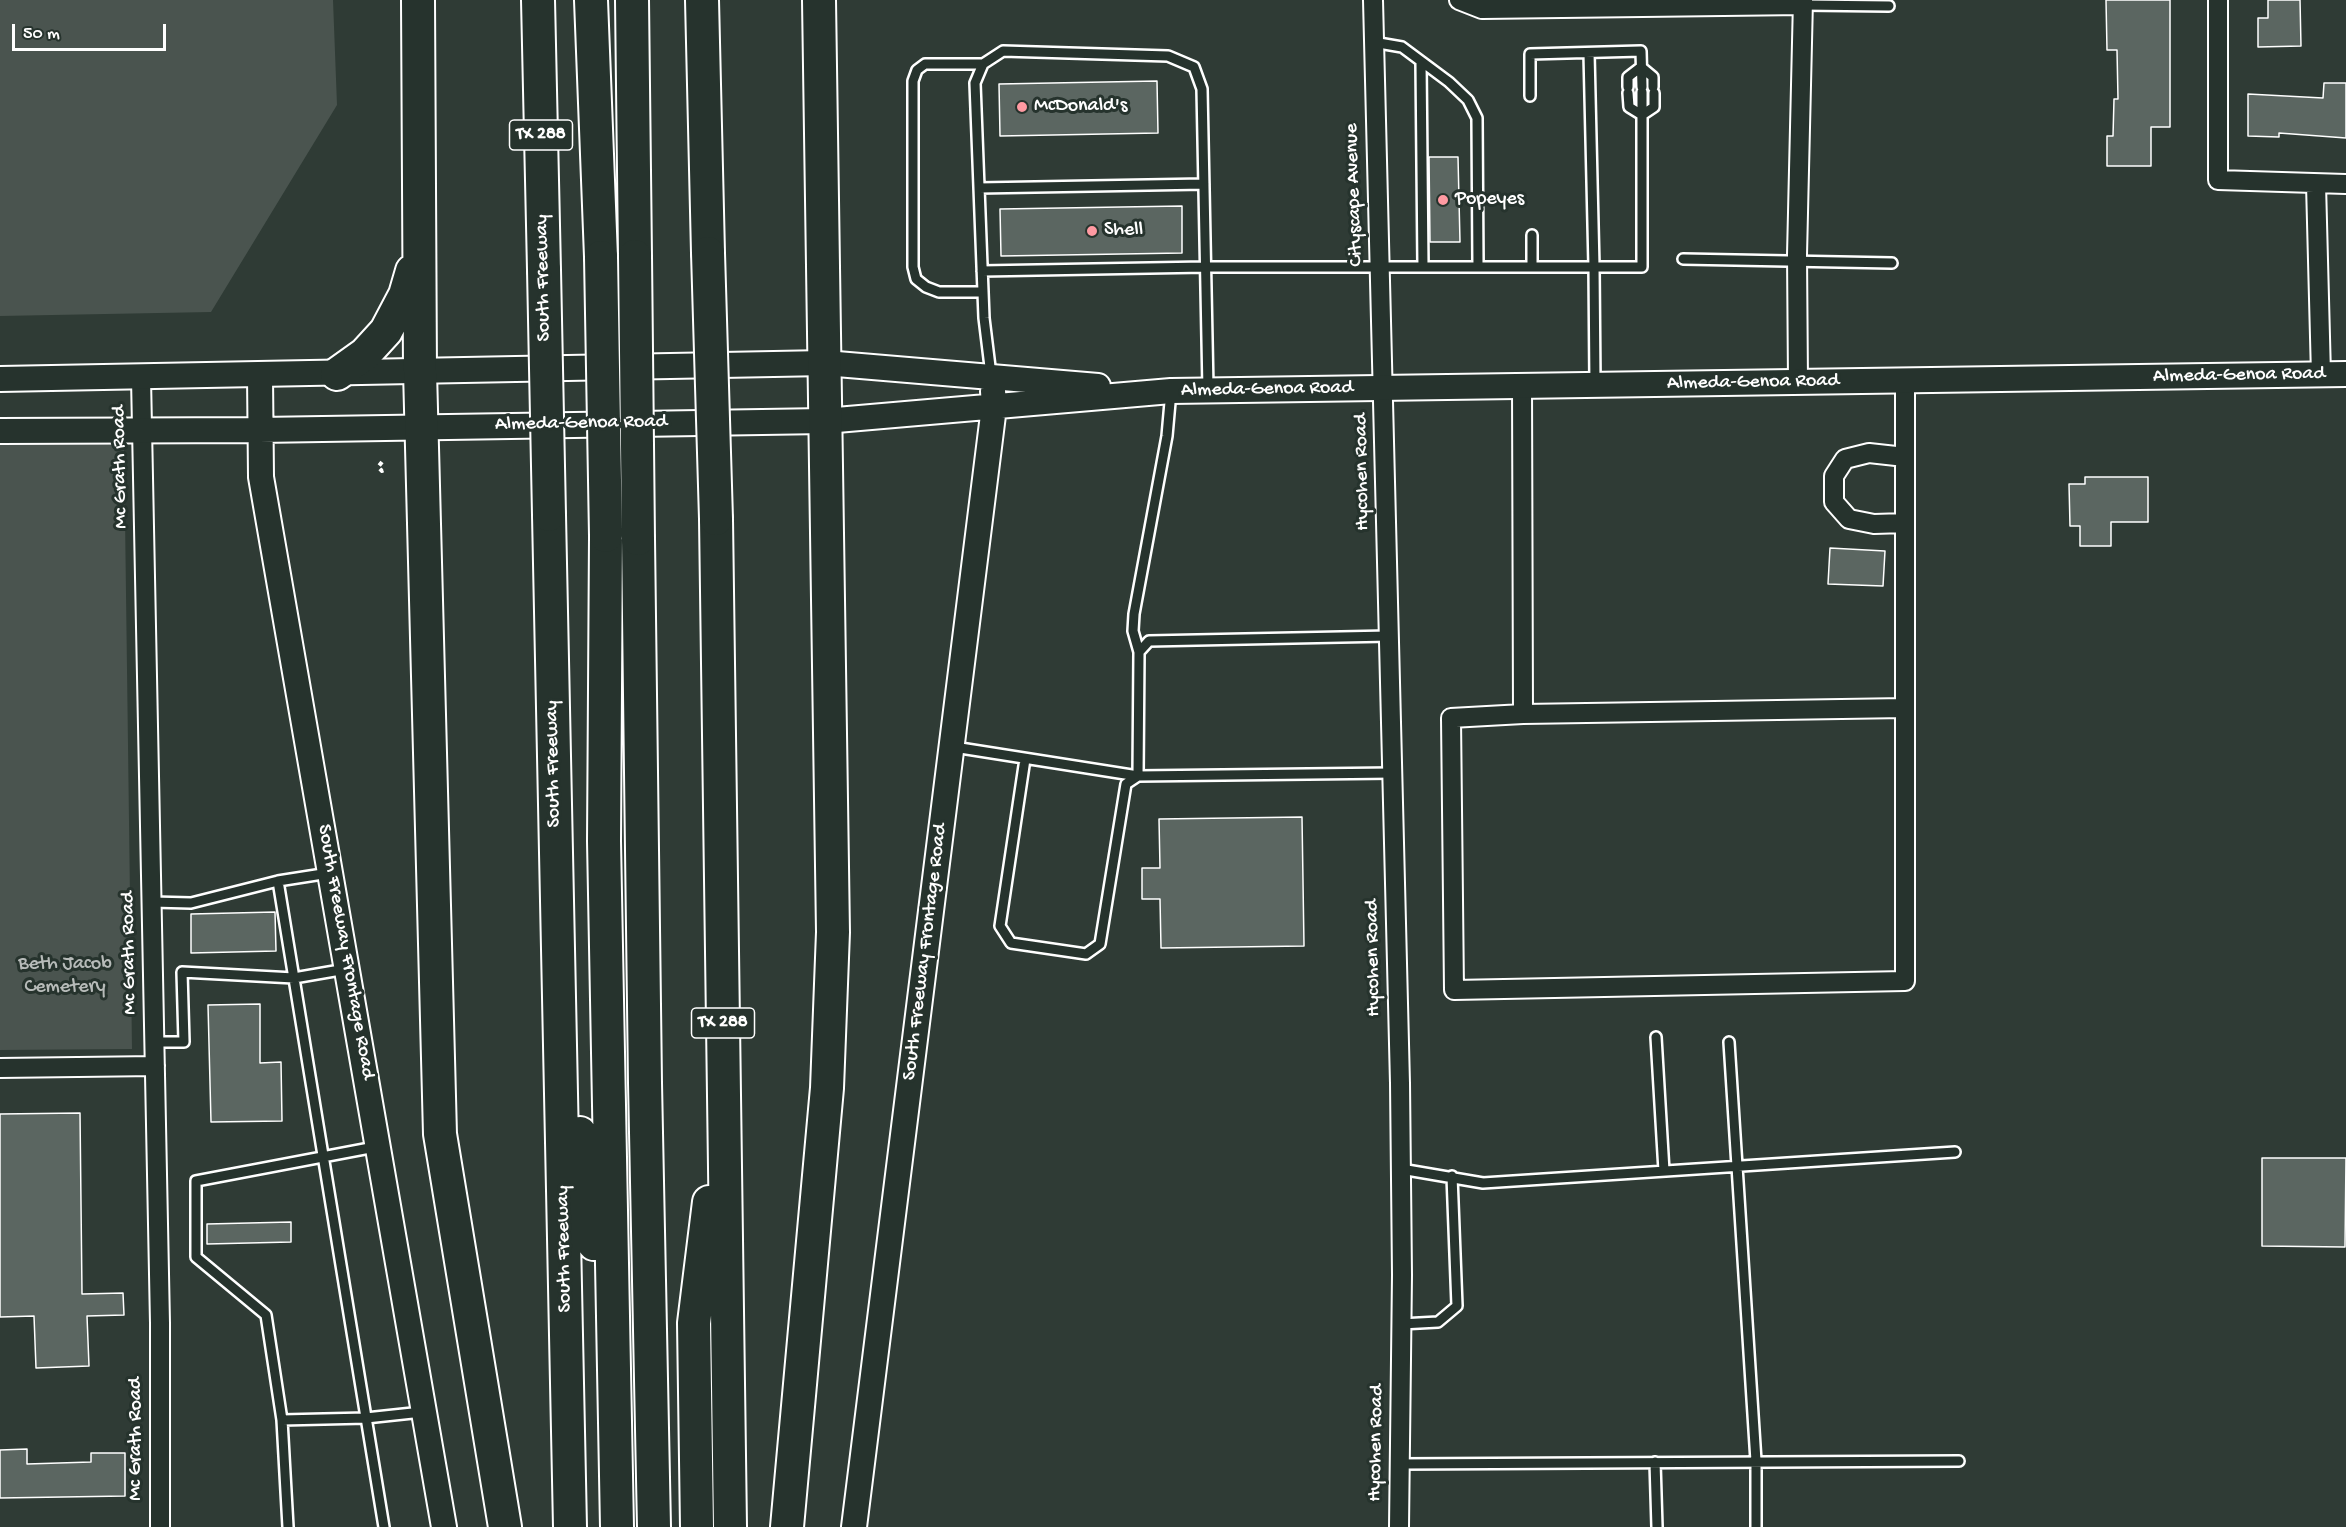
<!DOCTYPE html>
<html>
<head>
<meta charset="utf-8">
<style>
	body { margin:0 }
	#map { position:relative; width:2346px; height:1527px; overflow:hidden; background:#2f3b35; font-family:"Gochi Hand",sans-serif }
	canvas { display:block }
	.scale { position:absolute; left:12px; top:24px; width:154px; height:27px; box-sizing:border-box; border:3px solid #fff; border-top:0; padding-left:8px; font-size:18px; line-height:21px; white-space:nowrap; color:#fff; -webkit-text-stroke:4px #26332d; paint-order:stroke }
</style>
</head>
<body>
<div id="map">
<canvas width="2346" height="1527"></canvas>
<div class="scale">50 m</div>
</div>
<script>
const c = document.querySelector('canvas').getContext('2d');
c.lineJoin = 'round';
function fill(path, color) { c.fillStyle = color; c.fill(path, 'evenodd'); }
const shape = rows => new Path2D(rows.map(r => 'M' + r).join(''));
function stroke(path, color, width, dash) { c.strokeStyle = color; c.lineWidth = width; c.lineCap = dash ? 'butt' : 'round'; c.setLineDash(dash || []); c.stroke(path); }
function label(font, color, halo, rows, align = 'center') {
  c.font = font + ' "Gochi Hand",sans-serif'; c.lineWidth = 6; c.setLineDash([]); c.textBaseline = 'middle'; c.strokeStyle = halo; c.fillStyle = color; for (const [text, x, y, turn = 0] of rows) {
    c.save(); c.translate(x, y); c.rotate((+turn || 0) * Math.PI / 180); c.textAlign = isNaN(turn) ? turn : align; if (halo) c.strokeText(text, 0, 0); c.fillText(text, 0, 0); c.restore();
  }
}
fill(shape([
	[0,0,333,0,337,105,211,312,0,316],
	[124,441,132,1049,0,1050,0,443]
]), '#4a544f');
const building = shape([
	[2106,0,2170,0,2170,127,2151,127,2151,166,2107,166,2107,136,2113,136,2114,99,2118,99,2117,50,2107,50,2106,0],
	[2268,0,2300,0,2301,46,2258,47,2258,18,2268,18,2268,0],
	[1157,81,1158,133,1000,136,999,84,1157,81],
	[2324,83,2346,83,2346,138,2279,133,2279,137,2248,136,2248,94,2323,98,2324,83],
	[1429,157,1458,157,1460,242,1430,242,1429,157],
	[1182,206,1182,253,1001,256,1000,209,1182,206],
	[2085,477,2148,477,2148,522,2111,522,2111,546,2080,546,2080,526,2070,526,2069,484,2085,484,2085,477],
	[1830,548,1885,551,1883,586,1828,584,1830,548],
	[1302,817,1304,946,1161,948,1160,899,1142,899,1142,868,1160,868,1159,819,1302,817],
	[275,912,276,951,191,953,191,914,275,912],
	[260,1004,260,1063,281,1062,282,1121,211,1122,208,1005,260,1004],
	[80,1113,82,1294,123,1293,124,1315,87,1316,89,1366,36,1368,34,1316,0,1317,0,1114,80,1113],
	[2262,1158,2346,1158,2345,1247,2262,1246,2262,1158],
	[291,1222,291,1242,207,1244,207,1224,291,1222],
	[27,1449,27,1464,91,1462,91,1453,125,1453,125,1496,0,1498,0,1450,27,1449]
]);
fill(building, '#5b6661');
stroke(building, '#fff', 1.5);
const lane = shape([
	[1803,5,1889,6],
	[1373,42,1402,47,1449,82,1468,100,1477,118,1478,266],
	[1589,53,1594,267,1642,267,1642,92],
	[1421,62,1423,267],
	[983,64,925,64,917,70,913,81,913,267,916,279,926,287,939,292,983,292],
	[1628,87,1628,77,1641,67,1653,77,1653,87],
	[1628,93,1629,107,1642,115,1654,107,1654,93],
	[1530,96,1530,54,1641,51,1642,87],
	[979,188,1204,184],
	[1532,235,1532,267],
	[1683,259,1892,263],
	[982,271,1205,267,1594,267,1595,384],
	[991,375,984,318,975,83,983,64,1003,51,1168,56,1194,67,1202,89,1208,389],
	[1139,652,1133,631,1134,614,1167,436,1171,391],
	[954,747,1138,776,1393,773],
	[1025,759,1000,926,1011,943,1086,954,1100,944,1126,784,1138,776,1139,652,1149,641,1389,636],
	[329,873,278,881,384,1527],
	[152,902,191,903,278,881],
	[1656,1037,1664,1171],
	[154,1042,184,1042,182,972,294,978,346,969],
	[1729,1042,1756,1461,1756,1527],
	[375,1147,196,1181,196,1257,266,1315,282,1420,366,1418,422,1412],
	[1401,1169,1483,1183,1955,1152],
	[1401,1324,1438,1322,1457,1306,1452,1176],
	[282,1420,288,1527],
	[1655,1462,1657,1527],
	[1400,1464,1959,1461]
]);
const street = shape([
	[1373,0,1400,1083,1402,1275,1399,1527],
	[1459,0,1482,9,1803,5],
	[2218,0,2218,180,2346,184],
	[2316,184,2321,375],
	[141,378,160,1323,160,1527],
	[1798,382,1797,255,1803,0],
	[1522,386,1523,714,1451,718,1454,990,1905,981,1905,380],
	[1905,457,1869,453,1845,459,1834,476,1834,502,1849,519,1874,524,1905,523],
	[1523,714,1905,708],
	[0,1068,155,1066]
]);
const secondary = shape([
	[260,376,261,477,444,1527],
	[0,379,825,363,1098,386],
	[0,431,260,430,825,421,1171,391,2346,374],
	[854,1527,994,407,993,391]
]);
const highway = shape([
	[418,0,420,371,440,1134,505,1527],
	[538,0,544,270],
	[591,0,601,257],
	[632,0,635,256],
	[702,0,708,253],
	[337,374,365,354,386,331,405,295,412,271],
	[549,515,570,1527],
	[716,519,730,1527],
	[606,536,604,841,617,1527],
	[638,539,645,1083,654,1527],
	[580,1133,594,1244],
	[697,1527,694,1323,709,1202],
	[787,1527,827,1088,833,932,819,0]
]);
stroke(lane, '#fff', 14);
stroke(street, '#fff', 22);
stroke(secondary, '#fff', 28);
stroke(highway, '#fff', 36);
stroke(shape([
	[382,462,378,467,382,471,387,469]
]), '#fff', 4, [4.5, 4.5]);
stroke(lane, '#26332d', 9);
stroke(street, '#26332d', 18);
stroke(secondary, '#26332d', 24);
stroke(highway, '#26332d', 32);
const highwayBridge = shape([
	[708,253,716,519],
	[635,256,638,539],
	[601,257,606,536],
	[544,270,549,515]
]);
stroke(highwayBridge, '#fff', 36, []);
stroke(highwayBridge, '#26332d', 32);
for (const [x, y, r, color] of [
	[1022,107,6,"#ff9aa2"],
	[1443,200,6,"#ff9aa2"],
	[1092,231,6,"#ff9aa2"]
]) { const dot = new Path2D(); dot.arc(x, y, r, 0, 2 * Math.PI); c.fillStyle = color; c.fill(dot); stroke(dot, '#26332d', 2); }
for (const [x, y, w] of [
	[541,135,63],
	[723,1023,63]
]) { const box = new Path2D(); box.roundRect(x - w / 2, y - 15, w, 30, 4.5); c.fillStyle = '#26332d'; c.fill(box); stroke(box, '#fff', 1.5); }
label('bold 18px', '#fff', null, [
	["TX 288",541,135],
	["TX 288",723,1023]
]);
label('20px', '#fff', '#26332d', [
	["McDonald's",1034,107],
	["Popeyes",1455,200],
	["Shell",1104,231]
], 'left');
label('20px', '#fff', '#26332d', [
	["Cityscape Avenue",1355,195,-92],
	["South Freeway",544,278,-91],
	["Almeda-Genoa Road",2239,376,-1],
	["Almeda-Genoa Road",1753,383,-1],
	["Almeda-Genoa Road",1267,390,-1],
	["Almeda-Genoa Road",581,424,-1],
	["Mc Grath Road",121,467,-91],
	["Hycohen Road",1363,472,-91],
	["South Freeway",554,764,-91],
	["South Freeway Frontage Road",345,952,80],
	["South Freeway Frontage Road",926,952,-83],
	["Mc Grath Road",130,953,-91],
	["Hycohen Road",1374,958,-91],
	["South Freeway",565,1249,-91],
	["Mc Grath Road",137,1439,-90],
	["Hycohen Road",1377,1443,-89]
]);
label('20px', '#b7bbb9', '#26332d', [
	["Beth Jacob",65,965],
	["Cemetery",65,988]
]);
</script>
</body>
</html>
